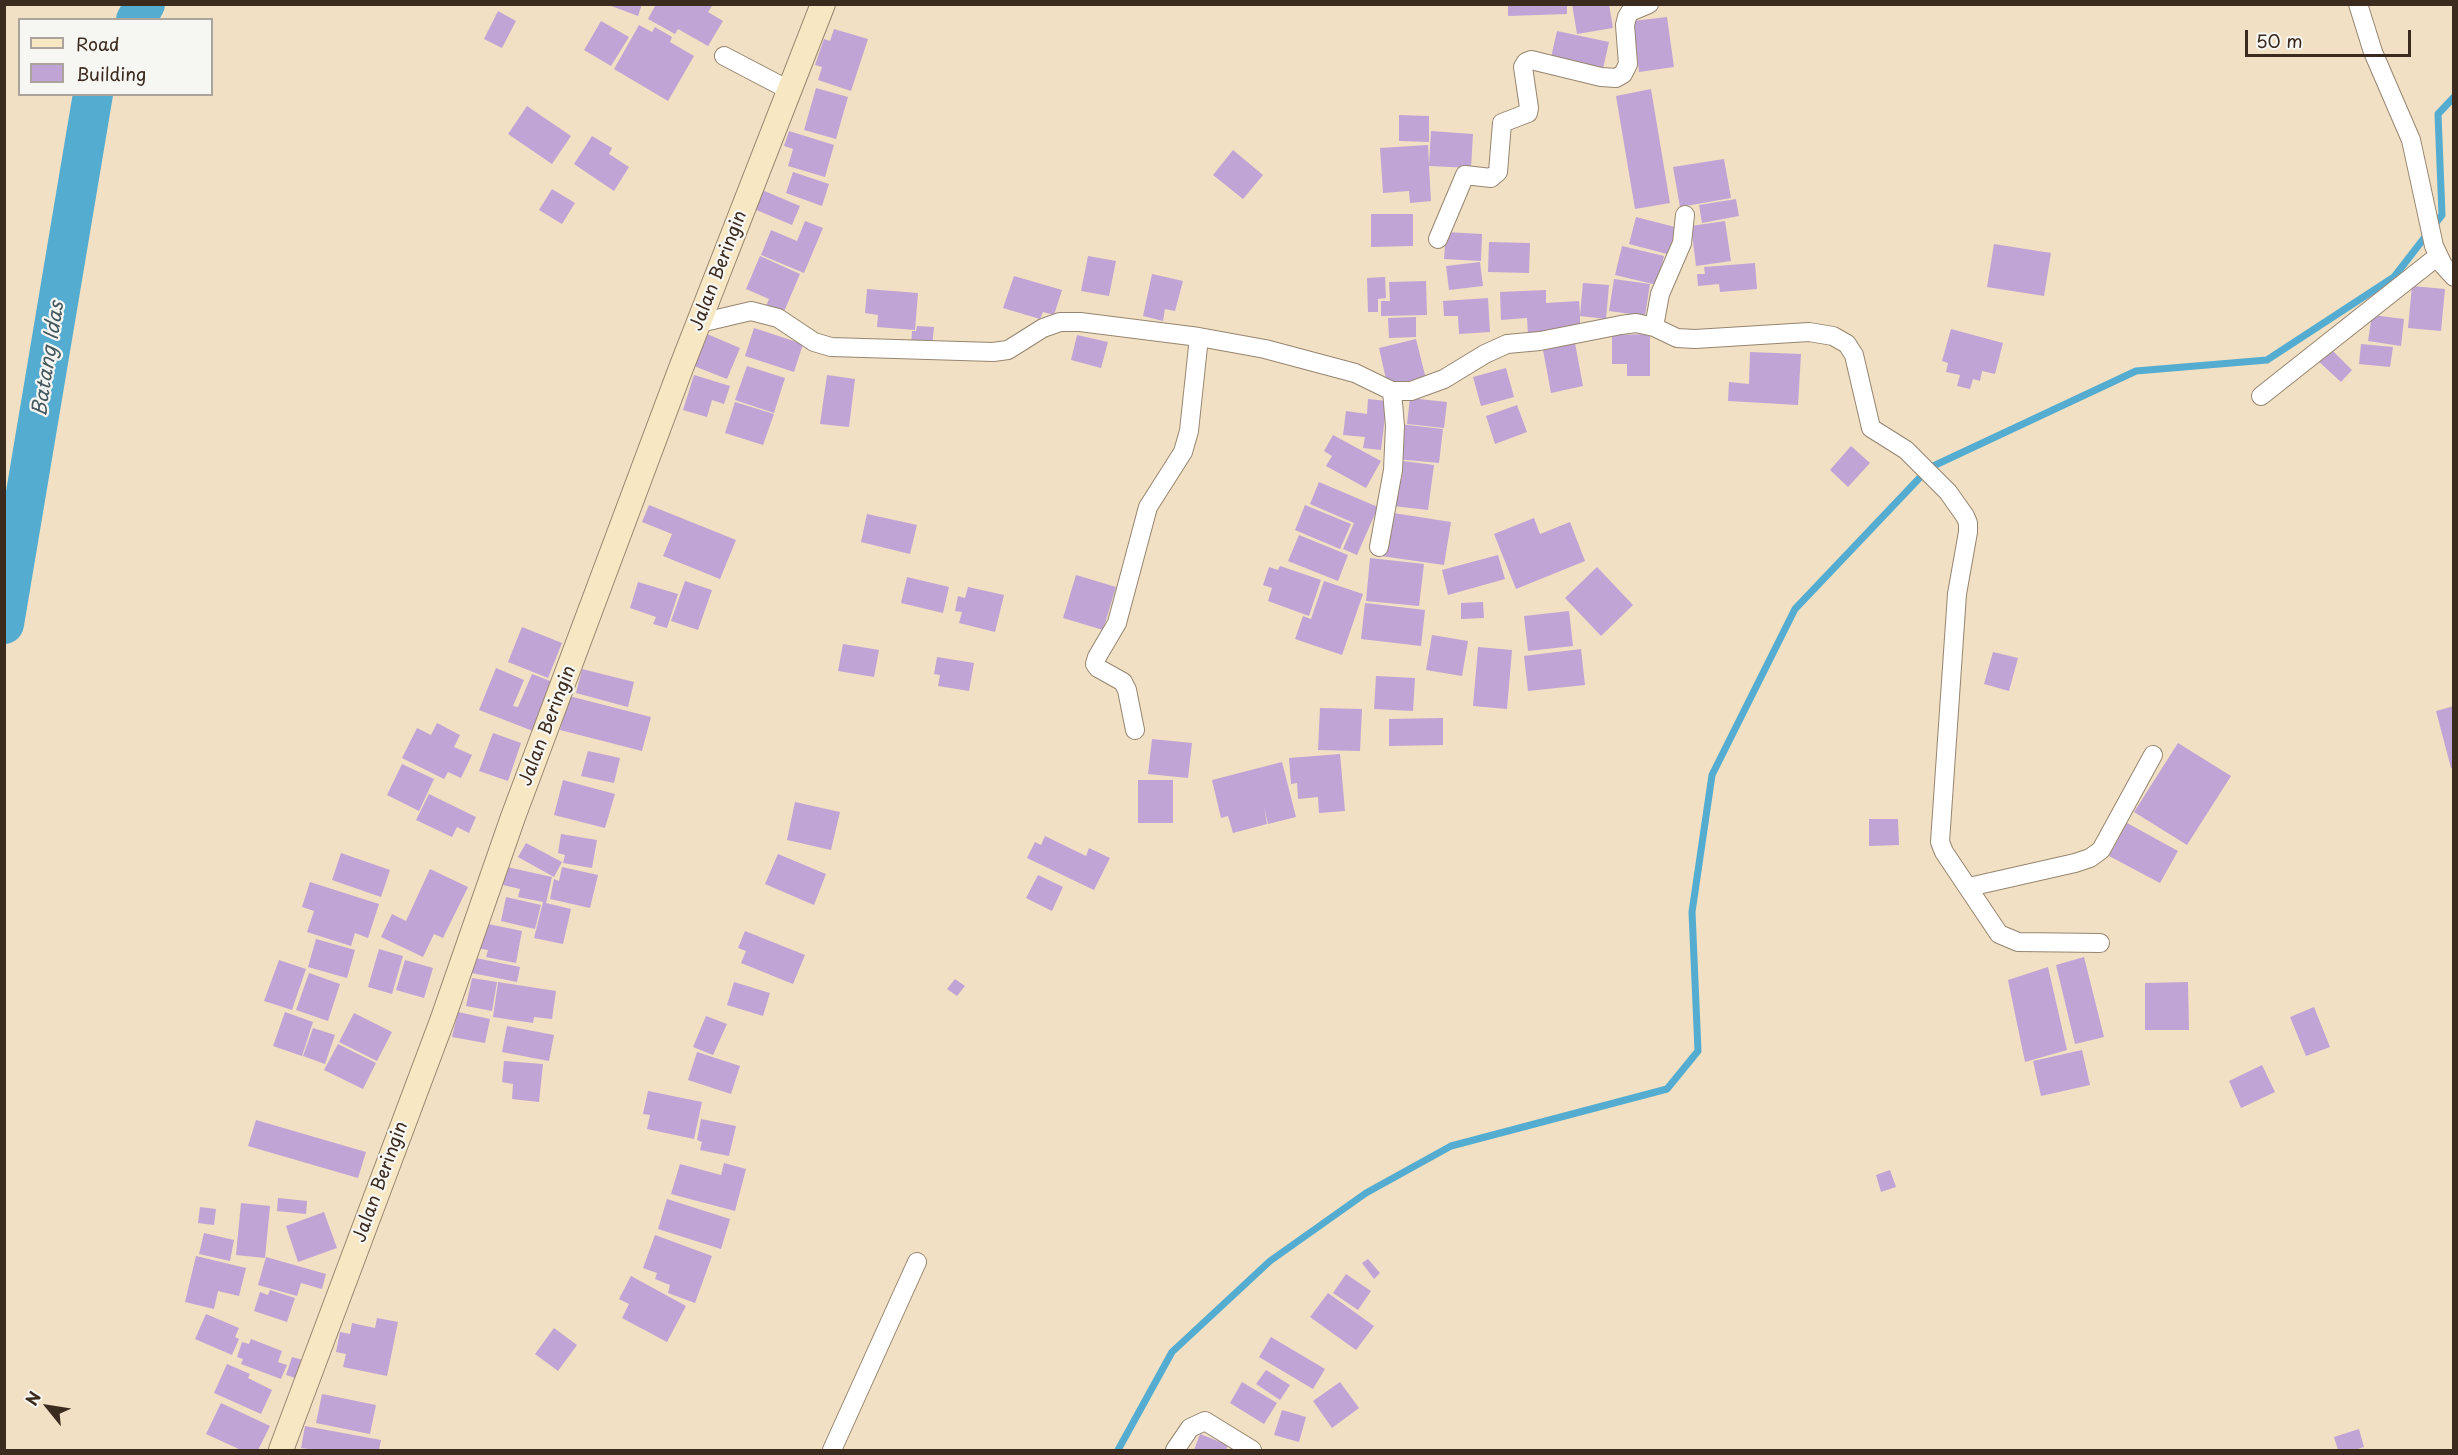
<!DOCTYPE html>
<html>
<head>
<meta charset="utf-8">
<style>
	body { margin:0 }
	#map { position:relative; width:2458px; height:1455px; overflow:hidden; background:#f1e0c3; font-family:"Playpen Sans",sans-serif }
	canvas { display:block }
	.frame { position:absolute; inset:0; border:6px solid #3b2a1e; pointer-events:none }
	.legend { position:absolute; left:18px; top:18px; width:195px; height:78px; box-sizing:border-box; background:#f6f6f2; border:2px solid #aba49d; margin:0; padding:8px 10px; list-style:none; font-size:18px; color:#3b2a1e }
	.legend li { display:flex; align-items:center; gap:12px; height:30px }
	.legend b { width:30px; border:2px solid #aba49d }
	.north { position:absolute; left:18px; top:1377px; width:60px; height:60px; -webkit-text-stroke:4px #f6f6f2; paint-order:stroke; rotate:300deg; font-size:16px; font-weight:700; line-height:24px; text-align:center; color:#3b2a1e }
	.north::after { content:''; display:block; margin:auto; width:21px; height:27px; background:#3b2a1e; clip-path:polygon(50% 0,100% 100%,50% 72%,0 100%) }
	.scale { position:absolute; left:2245px; top:30px; width:166px; height:27px; box-sizing:border-box; border:3px solid #3b2a1e; border-top:0; padding-left:8px; font-size:18px; line-height:21px; white-space:nowrap; color:#3b2a1e; -webkit-text-stroke:4px #f6f6f2; paint-order:stroke }
</style>
</head>
<body>
<div id="map">
<canvas width="2458" height="1455"></canvas>
<div class="frame"></div>
<ul class="legend">
<li><b style="height:8px;background:#f8e7c3"></b>Road</li>
<li><b style="height:16px;background:#c0a4d5"></b>Building</li>
</ul>
<div class="north">N</div>
<div class="scale">50 m</div>
</div>
<script>
const c = document.querySelector('canvas').getContext('2d');
c.lineJoin = 'round';
const shape = rows => new Path2D(rows.map(r => 'M' + r).join(''));
function stroke(path, color, width, dash) { c.strokeStyle = color; c.lineWidth = width; c.lineCap = dash ? 'butt' : 'round'; c.setLineDash(dash || []); c.stroke(path); }
function fill(path, color) { c.fillStyle = color; c.fill(path, 'evenodd'); }
function label(font, color, halo, rows, align = 'center') {
  c.font = font + ' "Playpen Sans",sans-serif'; c.lineWidth = 4.5; c.setLineDash([]); c.textBaseline = 'middle'; c.strokeStyle = halo; c.fillStyle = color; for (const [text, x, y, turn = 0] of rows) {
    c.save(); c.translate(x, y); c.rotate((+turn || 0) * Math.PI / 180); c.textAlign = isNaN(turn) ? turn : align; if (halo) c.strokeText(text, 0, 0); c.fillText(text, 0, 0); c.restore();
  }
}
stroke(shape([
	[1118,1450,1172,1352,1270,1261,1366,1193,1451,1146,1667,1089,1698,1051,1692,912,1712,775,1795,609,1929,468,2136,371,2267,360,2394,277,2442,215,2438,114,2454,97]
]), '#54acd1', 7);
stroke(shape([
	[136,20,145,4],
	[4,624,93,94]
]), '#54acd1', 40);
fill(shape([
	[606,4,642,4,638,16],
	[656,4,710,4,712,6,708,12,723,21,708,46,678,29,675,34,648,19],
	[1508,4,1567,4,1567,14,1508,16],
	[1572,4,1609,4,1613,28,1577,34],
	[498,11,516,21,502,48,484,39],
	[1667,17,1674,67,1639,72,1633,21],
	[601,21,629,37,611,66,584,50],
	[639,25,652,32,655,27,672,37,670,42,694,56,668,101,614,69],
	[834,29,868,39,851,91,818,80,822,67,815,65,824,39,830,41],
	[1557,31,1609,42,1602,73,1550,62],
	[816,88,848,97,836,139,804,130],
	[1651,89,1670,203,1635,209,1616,96],
	[527,106,571,136,552,164,508,134],
	[1399,115,1429,116,1429,142,1399,141],
	[789,131,834,145,825,177,788,166,793,149,784,146],
	[1431,131,1473,134,1471,168,1429,166,1431,201,1410,203,1409,191,1383,193,1380,148,1428,145,1429,165],
	[592,136,612,148,609,154,629,167,614,191,574,164],
	[1233,150,1263,175,1243,199,1213,175],
	[1724,159,1731,198,1680,207,1673,167],
	[793,172,829,184,822,206,786,193],
	[552,189,575,203,562,224,539,210],
	[762,190,800,206,792,225,754,209],
	[1736,199,1739,216,1702,223,1699,205],
	[1371,214,1413,214,1413,246,1371,247],
	[1636,217,1679,228,1671,255,1629,244],
	[805,221,823,228,804,273,761,255,771,230,797,241],
	[1725,221,1731,261,1696,266,1691,226],
	[1446,232,1482,234,1481,261,1444,259],
	[1489,242,1530,243,1529,273,1488,272],
	[1994,244,2051,253,2044,296,1987,287],
	[1622,246,1664,256,1657,285,1615,275],
	[760,256,800,274,783,314,766,306,769,299,746,289],
	[1088,256,1116,261,1109,296,1081,291],
	[1480,262,1483,286,1449,290,1446,266],
	[1755,263,1757,289,1720,292,1719,284,1698,286,1697,274,1705,274,1704,267],
	[1152,274,1183,281,1175,311,1165,309,1163,321,1143,316],
	[1014,276,1062,290,1054,315,1043,312,1040,319,1003,308],
	[1385,277,1386,298,1378,299,1378,312,1368,312,1367,278],
	[1614,279,1650,284,1645,316,1609,311],
	[1426,281,1427,315,1381,316,1381,301,1390,301,1389,282],
	[1583,283,1609,285,1606,319,1580,316,1580,331,1528,335,1527,318,1501,320,1500,292,1546,290,1546,303,1579,301,1580,315],
	[2412,286,2445,289,2441,331,2408,328],
	[867,289,918,293,915,330,877,327,878,315,865,313],
	[1488,298,1490,332,1459,334,1458,316,1444,316,1443,301],
	[2372,315,2404,319,2401,346,2368,341],
	[1416,317,1416,337,1389,338,1388,318],
	[917,326,934,327,932,347,911,345,912,331,916,331],
	[754,328,803,344,794,372,745,356],
	[1951,329,2003,343,1995,374,1982,371,1980,381,1973,379,1970,389,1957,386,1960,375,1946,372,1948,363,1942,361],
	[707,334,740,348,727,379,694,366],
	[1650,334,1650,376,1627,376,1627,364,1612,364,1612,335],
	[1077,335,1108,342,1101,368,1071,360],
	[1416,339,1426,379,1388,388,1379,348],
	[1575,343,1583,386,1551,393,1543,350],
	[2361,344,2393,347,2390,367,2359,364],
	[2329,347,2352,370,2341,382,2316,359],
	[1750,352,1801,354,1798,405,1728,401,1729,382,1749,384],
	[747,366,785,378,774,413,735,400],
	[1506,368,1514,397,1481,406,1473,377],
	[694,375,730,386,724,404,712,400,707,417,683,410],
	[827,375,855,379,849,427,820,424],
	[1410,398,1447,402,1444,428,1407,424],
	[1368,399,1387,401,1381,450,1363,448,1365,437,1343,435,1346,411,1367,414],
	[735,402,774,414,763,445,725,433],
	[1517,405,1527,432,1495,444,1486,416],
	[1399,424,1443,429,1439,463,1396,459],
	[1333,435,1381,461,1366,488,1326,466,1332,456,1324,451],
	[1851,446,1870,463,1848,487,1830,470],
	[1403,461,1434,465,1428,510,1393,506,1396,479,1402,479],
	[1319,482,1378,507,1357,555,1343,549,1354,523,1310,504],
	[649,505,736,540,720,579,663,556,672,534,642,522],
	[1305,505,1351,524,1340,549,1295,530],
	[1387,512,1451,522,1444,565,1381,556],
	[867,514,917,525,910,554,861,542],
	[1534,518,1540,534,1570,522,1585,561,1516,589,1494,534],
	[1299,535,1348,555,1338,581,1288,561],
	[1498,555,1505,579,1448,595,1442,570],
	[1370,558,1424,564,1419,606,1366,601],
	[1280,566,1321,580,1309,616,1268,601,1272,588,1263,585,1269,567,1278,570],
	[1597,567,1633,605,1601,636,1565,598],
	[1076,575,1116,587,1103,630,1063,618],
	[907,577,949,587,943,613,901,603],
	[685,581,712,590,698,630,671,621],
	[1324,581,1363,594,1342,655,1295,639,1303,616,1311,619],
	[638,582,678,594,667,628,653,624,656,617,630,608],
	[968,587,1004,595,995,632,959,623,962,612,955,611,958,596,965,598],
	[1483,602,1484,618,1461,619,1461,603],
	[1365,603,1425,610,1421,646,1361,639],
	[1569,611,1573,646,1528,651,1524,616],
	[522,627,562,643,548,678,508,662],
	[1432,635,1468,641,1462,676,1426,670],
	[843,644,879,650,874,677,838,671],
	[1478,647,1512,650,1507,709,1473,706],
	[1581,649,1585,685,1528,691,1524,656],
	[1993,652,2018,658,2009,691,1984,684],
	[937,657,974,663,969,691,938,686,940,675,934,674],
	[496,668,524,680,513,706,518,707,532,674,558,684,538,733,479,710],
	[582,669,634,682,628,707,576,693],
	[1376,676,1415,678,1413,711,1374,709],
	[569,696,651,717,642,751,560,730],
	[2454,706,2454,767,2451,768,2436,711],
	[1320,708,1362,709,1360,751,1318,750],
	[1443,718,1443,745,1389,746,1389,719],
	[437,723,460,735,454,747,472,755,461,778,448,772,444,779,402,758,417,728,431,735],
	[493,733,521,743,508,781,479,771],
	[1152,739,1192,743,1188,778,1148,774],
	[2178,743,2231,776,2187,845,2134,812],
	[588,751,620,758,614,783,581,776],
	[1340,754,1345,811,1319,813,1318,797,1298,799,1297,783,1291,784,1289,758],
	[1282,762,1296,817,1268,824,1264,807,1267,824,1233,833,1228,816,1221,818,1212,780],
	[402,764,434,779,419,811,387,795],
	[563,780,615,794,605,828,554,815],
	[1138,780,1173,780,1173,823,1138,823],
	[429,794,476,817,469,833,457,827,452,837,416,820],
	[795,802,840,812,831,850,787,840],
	[1869,819,1898,819,1899,845,1869,846],
	[2127,823,2178,851,2160,883,2109,856],
	[561,834,597,840,592,868,563,863,565,855,558,853],
	[1045,836,1086,856,1089,848,1110,858,1094,890,1027,858,1035,842,1041,845],
	[526,843,562,862,554,877,518,857],
	[341,853,390,870,381,897,332,880],
	[778,854,826,874,814,905,765,884],
	[507,867,552,877,546,903,571,909,563,944,534,938,543,902,518,897,520,889,503,885],
	[562,867,598,875,590,908,550,899,554,879,559,881],
	[430,869,468,887,443,938,434,934,423,957,381,937,392,914,406,921],
	[1038,875,1063,887,1052,911,1026,898],
	[310,882,379,904,368,938,355,933,351,946,307,932,314,911,302,907],
	[506,897,541,905,535,929,501,921],
	[488,924,522,931,516,963,486,957,488,950,476,948,479,931,486,933],
	[745,931,805,955,793,984,741,963,746,951,738,948],
	[316,939,355,950,347,978,308,967],
	[379,949,403,956,392,994,368,987],
	[2084,957,2104,1037,2075,1044,2056,965],
	[476,958,520,967,517,982,472,973],
	[279,960,306,969,292,1010,264,1001],
	[405,960,433,968,424,998,396,990],
	[2048,967,2067,1050,2025,1062,2008,980],
	[309,973,340,984,328,1021,296,1010],
	[472,978,497,982,492,1011,466,1006],
	[955,979,965,986,957,996,947,989],
	[498,982,556,991,552,1019,534,1017,533,1023,493,1017],
	[734,982,770,993,763,1016,727,1005],
	[2188,982,2189,1030,2145,1030,2145,983],
	[2314,1007,2330,1047,2306,1056,2290,1017],
	[285,1012,313,1022,302,1056,273,1046],
	[458,1012,490,1019,485,1043,452,1037],
	[354,1013,392,1032,377,1061,339,1042],
	[706,1016,727,1024,713,1055,693,1047],
	[507,1026,554,1035,549,1061,502,1052],
	[313,1028,335,1035,325,1064,303,1056],
	[338,1044,376,1063,363,1089,324,1070],
	[2082,1050,2090,1085,2041,1096,2033,1061],
	[697,1052,740,1066,731,1094,688,1080],
	[504,1061,543,1064,539,1102,512,1099,513,1084,502,1082],
	[2262,1065,2275,1092,2241,1108,2229,1081],
	[648,1091,702,1102,694,1139,647,1129,650,1115,643,1114],
	[701,1119,736,1126,729,1156,700,1150,702,1142,697,1140],
	[256,1120,366,1152,358,1178,248,1146],
	[724,1163,746,1169,735,1211,671,1194,680,1164,721,1175],
	[1890,1170,1896,1187,1881,1192,1876,1175],
	[278,1198,307,1201,306,1214,277,1211],
	[667,1199,730,1219,721,1249,658,1229],
	[241,1203,270,1206,265,1258,236,1255],
	[200,1207,216,1209,214,1225,198,1223],
	[324,1212,337,1248,298,1262,286,1226],
	[204,1233,234,1240,230,1261,199,1254],
	[655,1235,712,1256,695,1303,668,1293,670,1285,655,1279,657,1273,643,1268],
	[196,1256,246,1268,239,1296,218,1291,214,1309,185,1302],
	[266,1257,326,1274,322,1289,301,1283,297,1296,258,1285],
	[1368,1259,1380,1273,1374,1279,1362,1263],
	[1346,1274,1371,1291,1358,1310,1333,1293],
	[631,1276,686,1306,667,1342,622,1318,629,1304,619,1299],
	[270,1290,295,1298,287,1322,254,1311,260,1292,268,1295],
	[1328,1293,1374,1326,1356,1350,1310,1317],
	[206,1314,239,1328,235,1337,239,1339,232,1355,195,1339],
	[377,1318,398,1322,387,1376,343,1367,346,1354,336,1352,340,1332,350,1334,352,1323,375,1328],
	[554,1328,577,1345,558,1371,535,1354],
	[1271,1337,1325,1369,1313,1389,1259,1357],
	[251,1339,282,1351,278,1362,287,1365,281,1379,241,1364,243,1359,237,1357,242,1342,249,1344],
	[292,1357,310,1362,304,1381,286,1375],
	[227,1364,250,1374,248,1378,272,1390,261,1414,214,1393],
	[1266,1370,1290,1385,1280,1400,1256,1384],
	[1242,1382,1277,1403,1264,1424,1230,1403],
	[1340,1382,1359,1408,1332,1428,1313,1401],
	[322,1394,376,1405,370,1434,316,1423],
	[221,1403,270,1426,258,1450,241,1450,206,1434],
	[1282,1410,1306,1417,1299,1442,1274,1435],
	[305,1426,381,1440,379,1450,317,1450,301,1448],
	[2359,1429,2364,1447,2355,1450,2338,1450,2334,1437],
	[1200,1434,1228,1445,1226,1450,1194,1450]
]), '#c0a4d5');
const street = shape([
	[2358,4,2373,52,2411,140,2434,246,2443,265,2454,277],
	[724,56,789,90],
	[1438,239,1465,175,1491,178,1498,172,1502,123,1528,113,1529,108,1523,67,1526,62,1531,60,1601,77,1616,78,1623,74,1628,64,1625,25,1627,17,1630,12,1649,4],
	[700,323,751,311,778,318,814,342,831,347,993,352,1008,350,1043,328,1060,322,1080,322,1199,337,1265,349,1355,373,1392,391,1411,391,1444,379,1485,354,1507,344,1540,341,1621,325,1636,323,1654,327,1677,338,1695,339,1809,332,1833,336,1847,344,1854,355,1871,428,1906,450,1948,492,1965,516,1968,523,1968,532,1957,594,1940,842,1944,852,1999,934,2018,942,2100,943],
	[1654,327,1660,294,1682,243,1685,215],
	[2261,396,2438,256],
	[1379,547,1393,470,1395,426,1392,391],
	[1135,730,1127,690,1123,682,1098,668,1095,664,1097,657,1117,623,1148,507,1183,452,1189,431,1199,337],
	[1969,887,2075,863,2090,858,2101,850,2153,755],
	[832,1450,917,1262],
	[1175,1450,1190,1428,1205,1421,1252,1450]
]);
const secondary = shape([
	[281,1450,442,1021,513,817,681,368,823,4]
]);
stroke(street, '#968570', 20);
stroke(secondary, '#968570', 26);
stroke(street, '#fff', 18);
stroke(secondary, '#f8e7c3', 24);
label('18px', '#3b2a1e', '#f6f6f2', [
	["Jalan Beringin",719,271,-69],
	["Jalan Beringin",548,726,-69],
	["Jalan Beringin",381,1182,-70]
]);
label('italic 20px', '#44585d', '#f6f6f2', [
	["Batang Idas",49,359,-81]
]);
</script>
</body>
</html>
